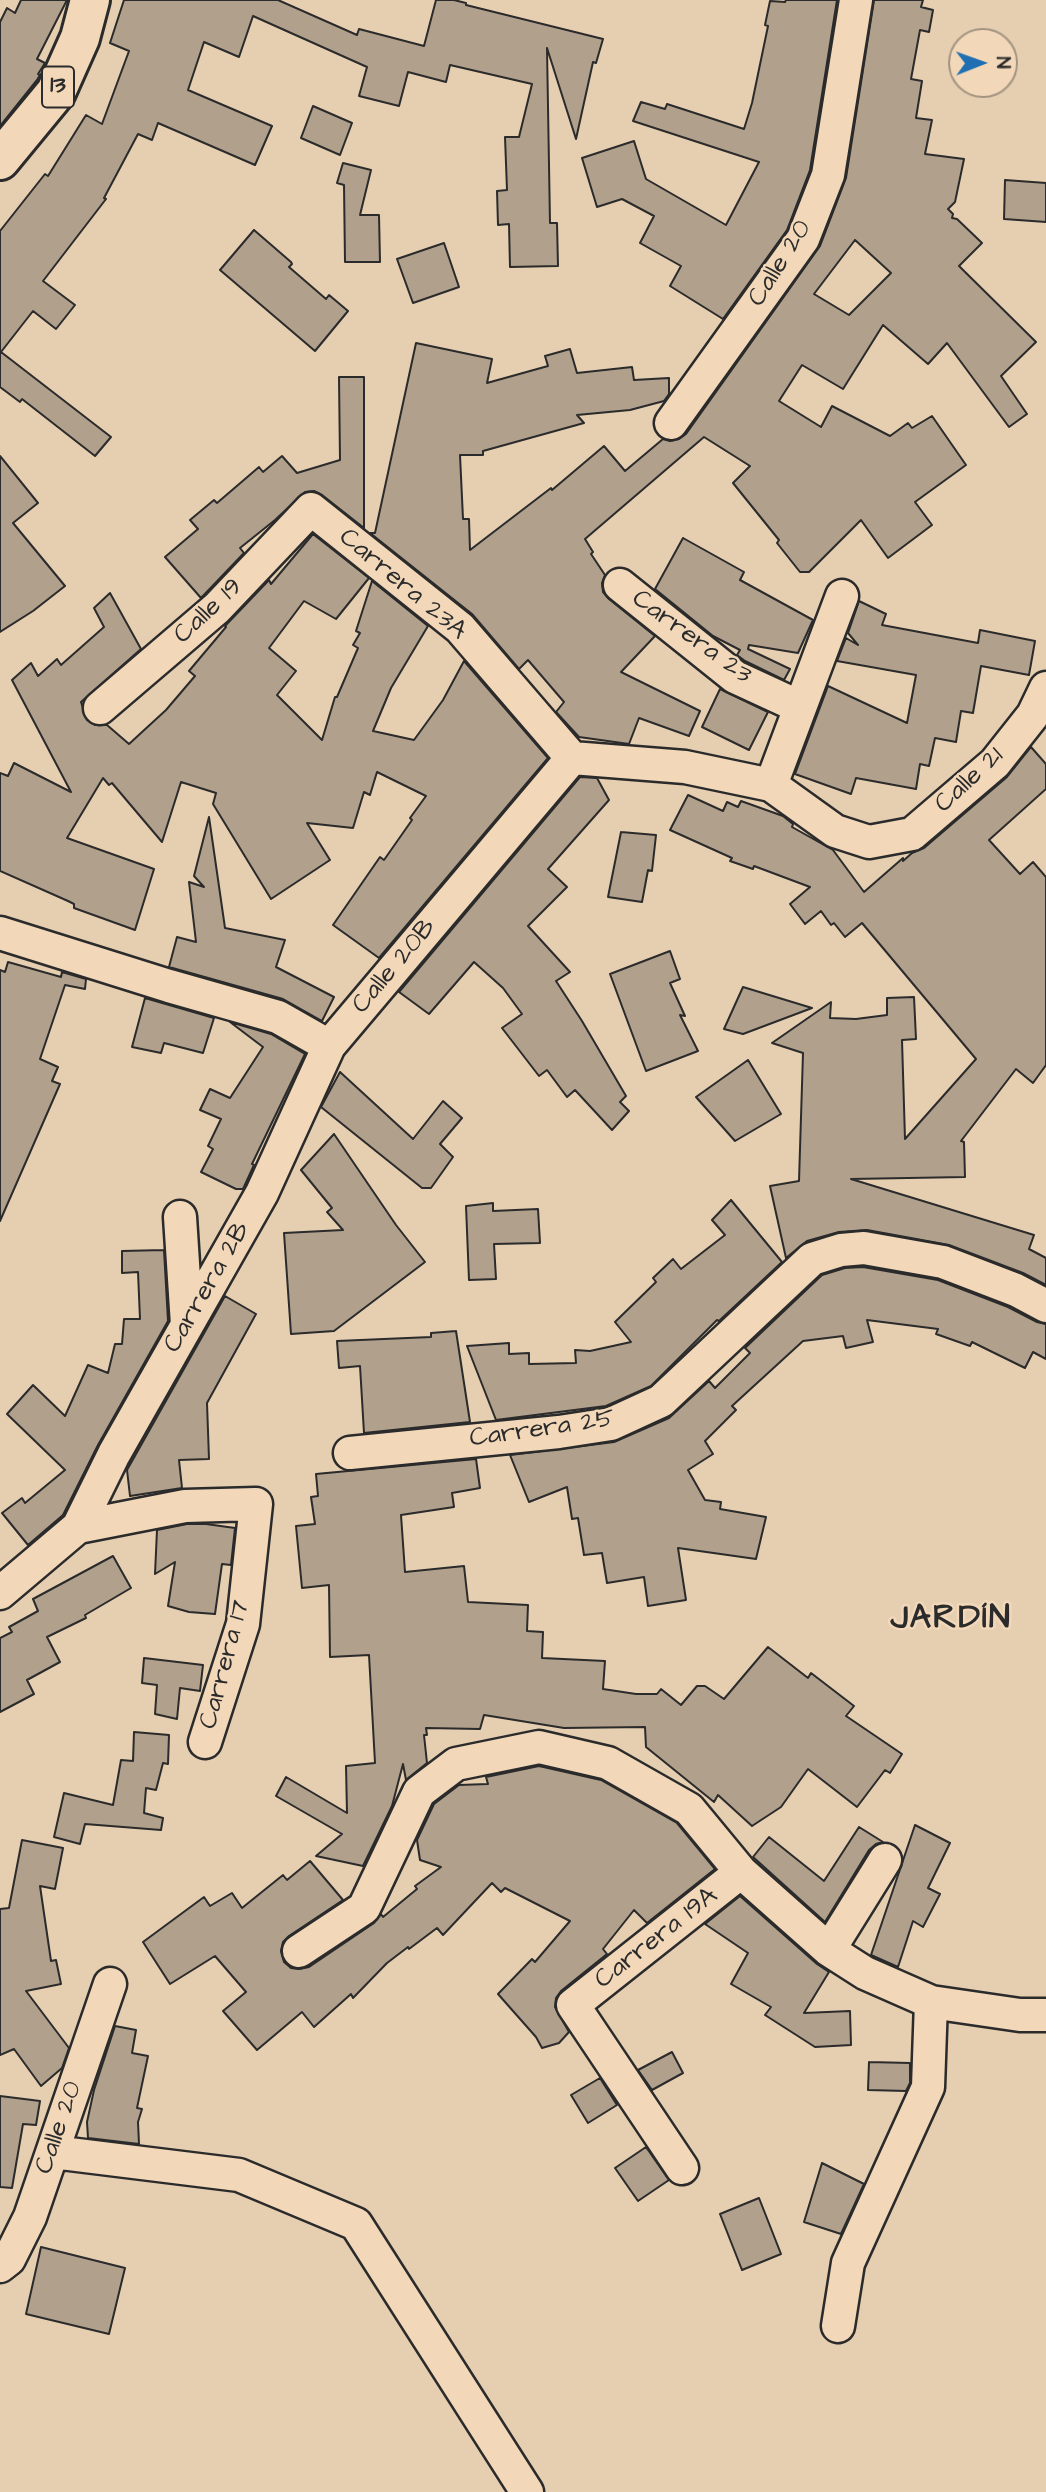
<!DOCTYPE html>
<html>
<head>
<meta charset="utf-8">
<style>
	body { margin:0 }
	#map { position:relative; width:1046px; height:2492px; overflow:hidden; background:#e6ceb1; font-family:"Architects Daughter",sans-serif }
	canvas { display:block }
	.north { position:absolute; left:948px; top:28px; width:70px; height:70px; box-sizing:border-box; background:#f2d8b9; border:2px solid #a29380; border-radius:50%; rotate:89deg; font-size:19px; font-weight:700; line-height:28px; text-align:center; color:#2b2b2b }
	.north::after { content:''; display:block; margin:auto; width:24px; height:32px; background:#1f6fb2; clip-path:polygon(50% 0,100% 100%,50% 72%,0 100%) }
</style>
</head>
<body>
<div id="map">
<canvas width="1046" height="2492"></canvas>
<div class="north">N</div>
</div>
<script>
const c = document.querySelector('canvas').getContext('2d');
c.lineJoin = 'round';
function fill(path, color) { c.fillStyle = color; c.fill(path, 'evenodd'); }
const shape = rows => new Path2D(rows.map(r => 'M' + r).join(''));
function stroke(path, color, width, dash) { c.strokeStyle = color; c.lineWidth = width; c.lineCap = dash ? 'butt' : 'round'; c.setLineDash(dash || []); c.stroke(path); }
function label(font, color, halo, rows, align = 'center') {
  c.font = font + ' "Architects Daughter",sans-serif'; c.lineWidth = 5; c.setLineDash([]); c.textBaseline = 'middle'; c.strokeStyle = halo; c.fillStyle = color; for (const [text, x, y, turn = 0] of rows) {
    c.save(); c.translate(x, y); c.rotate((+turn || 0) * Math.PI / 180); c.textAlign = isNaN(turn) ? turn : align; if (halo) c.strokeText(text, 0, 0); c.fillText(text, 0, 0); c.restore();
  }
}
const building = shape([
	[21,0,67,0,37,59,45,63,38,74,40,75,37,80,0,126,0,22,7,8,15,13,21,0],
	[124,0,278,0,357,35,359,29,424,46,436,0,454,0,466,3,466,5,603,39,596,63,593,62,576,139,547,48,550,223,557,223,558,266,510,267,509,224,498,225,497,191,507,190,505,137,519,137,532,84,450,65,446,82,408,72,399,106,359,96,367,67,253,16,239,57,204,42,188,90,272,126,255,165,158,123,152,140,138,134,104,198,106,199,43,281,75,305,56,329,33,311,1,352,111,437,95,456,22,399,20,402,0,387,0,231,45,174,48,176,86,115,102,124,129,51,110,43,124,0],
	[786,0,837,0,810,170,787,230,723,319,670,286,681,266,640,243,654,216,622,199,597,207,582,158,634,141,646,179,726,225,759,162,633,121,641,102,665,109,667,104,744,129,752,103,768,26,765,25,770,1,785,2,786,0],
	[874,0,923,0,921,7,933,10,929,32,920,30,911,79,922,81,916,118,932,120,925,154,964,159,955,202,948,209,953,214,952,218,957,219,982,243,959,266,1036,342,1001,376,1027,414,1009,427,947,343,928,364,883,325,843,389,802,365,779,401,821,427,832,406,890,436,908,423,912,428,932,416,966,465,915,502,932,525,888,558,861,520,809,572,800,572,777,543,779,540,733,483,750,466,704,437,585,539,593,552,591,554,605,575,602,583,603,592,609,599,655,636,621,672,700,711,689,736,639,718,629,744,579,737,556,712,564,702,528,660,519,669,472,614,370,533,375,533,416,343,492,359,487,383,548,366,545,356,570,349,577,373,632,367,634,380,669,378,669,394,664,401,630,410,577,415,584,423,483,451,483,455,460,455,463,519,469,519,470,550,551,488,552,490,604,446,625,471,663,439,670,441,679,439,686,434,820,246,846,178,874,0],
	[855,240,891,273,849,315,814,294,855,240],
	[313,106,352,123,340,155,301,138,313,106],
	[343,163,371,170,360,215,379,215,380,262,345,262,344,185,337,183,343,163],
	[1005,180,1046,183,1046,222,1004,219,1005,180],
	[254,230,291,262,292,264,289,267,326,299,329,295,348,311,315,351,220,270,254,230],
	[444,243,459,287,413,303,397,259,444,243],
	[339,377,364,377,364,528,322,495,314,491,305,492,275,520,240,548,244,553,201,598,165,557,198,529,190,520,214,500,217,503,259,467,263,472,282,456,297,473,340,460,339,377],
	[0,456,38,503,13,523,65,586,33,611,0,632,0,456],
	[313,534,369,578,336,619,304,601,269,648,296,671,277,695,322,740,335,697,337,697,358,648,353,645,360,633,356,631,372,581,428,626,391,688,373,731,414,740,443,700,464,661,548,758,379,958,333,925,380,857,384,860,412,820,410,818,426,796,377,772,370,795,364,792,353,828,307,823,330,860,271,899,213,804,216,793,181,782,162,842,112,783,109,785,103,778,67,838,154,869,135,930,74,908,74,904,68,901,0,871,0,773,8,776,14,763,71,792,12,680,31,663,38,676,57,659,61,665,104,627,94,608,110,593,141,649,81,702,87,720,95,725,107,725,129,744,166,710,195,676,189,671,226,627,225,626,269,580,271,584,313,534],
	[683,538,744,572,740,580,813,620,798,653,749,645,748,649,790,669,784,680,745,661,737,655,740,650,713,636,655,589,683,538],
	[859,601,886,614,882,625,978,643,980,630,1035,641,1029,675,981,666,973,713,961,711,956,742,935,738,929,766,920,764,916,789,856,778,851,794,795,774,828,686,907,723,916,675,837,661,846,638,858,645,848,633,859,601],
	[720,689,768,712,749,750,702,727,720,689],
	[1031,747,1046,764,1046,789,989,840,1020,874,1033,862,1046,877,1046,1065,1033,1083,1016,1069,961,1141,964,1142,965,1177,851,1179,1034,1235,1029,1249,1046,1258,1046,1285,1023,1273,949,1245,867,1230,839,1232,807,1241,786,1258,770,1186,799,1181,803,1053,772,1043,831,1002,830,1018,856,1019,887,1015,887,998,914,997,916,1039,902,1040,905,1139,976,1059,862,923,845,937,834,923,831,925,821,911,805,924,790,904,810,887,754,866,753,869,730,861,732,858,670,830,688,795,723,811,727,802,738,807,741,801,783,816,793,824,792,827,833,850,864,892,903,858,903,861,912,853,924,848,1007,777,1031,747],
	[580,777,597,778,609,800,548,869,567,887,528,926,570,972,556,981,582,1021,626,1096,620,1102,629,1111,612,1130,575,1090,567,1097,547,1070,539,1076,502,1028,522,1014,503,988,474,962,429,1014,399,992,580,777],
	[209,817,225,928,285,940,276,967,334,997,322,1021,283,999,169,967,177,937,196,942,189,882,204,887,194,876,209,817],
	[621,832,656,835,652,871,648,870,642,902,608,897,621,832],
	[670,951,680,979,670,983,685,1016,680,1015,698,1051,646,1071,610,974,670,951],
	[8,962,61,977,62,972,86,979,85,989,65,985,40,1059,58,1067,52,1081,60,1084,0,1221,0,970,5,972,8,962],
	[743,987,812,1008,743,1034,724,1029,743,987],
	[145,998,214,1018,203,1053,164,1043,161,1053,132,1047,145,998],
	[230,1022,271,1034,305,1054,252,1164,254,1165,243,1189,236,1189,201,1172,213,1149,208,1146,221,1119,200,1110,210,1089,230,1098,263,1047,230,1022],
	[748,1060,781,1114,735,1141,696,1097,748,1060],
	[340,1072,413,1139,443,1101,462,1118,440,1144,453,1157,431,1188,422,1188,321,1107,340,1072],
	[334,1134,396,1225,425,1262,334,1331,291,1334,284,1233,343,1230,327,1212,332,1208,301,1170,334,1134],
	[731,1200,782,1262,719,1321,717,1320,651,1386,606,1406,496,1420,467,1346,509,1343,509,1354,529,1353,529,1364,576,1363,575,1350,590,1351,631,1342,615,1322,656,1282,653,1278,673,1259,681,1269,725,1235,712,1220,731,1200],
	[493,1203,493,1211,538,1209,540,1243,494,1244,496,1279,469,1280,466,1206,493,1203],
	[164,1250,168,1321,98,1445,63,1515,28,1545,2,1513,22,1498,25,1503,65,1470,7,1414,33,1385,65,1416,88,1365,108,1373,115,1344,122,1344,124,1319,140,1319,138,1272,122,1273,122,1251,164,1250],
	[863,1267,938,1280,1008,1307,1037,1322,1046,1324,1046,1359,1033,1352,1025,1368,972,1342,970,1346,936,1334,938,1329,867,1320,873,1342,846,1348,843,1336,803,1341,732,1406,736,1410,705,1441,713,1454,688,1470,705,1500,721,1502,720,1509,766,1517,756,1559,678,1548,686,1600,648,1606,644,1577,607,1583,602,1553,584,1555,578,1518,572,1519,567,1487,529,1502,510,1455,614,1442,669,1418,709,1381,715,1388,750,1353,745,1348,822,1275,845,1268,863,1267],
	[225,1296,256,1314,207,1403,209,1459,179,1460,182,1488,130,1496,127,1470,225,1296],
	[456,1331,470,1422,364,1433,360,1366,339,1368,337,1341,431,1337,431,1333,456,1331],
	[476,1459,480,1488,452,1493,454,1507,401,1515,405,1572,464,1566,468,1602,528,1605,527,1631,543,1632,542,1658,605,1661,603,1689,636,1694,657,1694,661,1689,681,1705,697,1686,705,1686,724,1699,768,1647,808,1678,811,1673,854,1706,846,1716,902,1754,890,1773,885,1770,857,1807,808,1769,781,1807,752,1826,718,1795,714,1802,646,1747,645,1727,564,1728,484,1715,480,1729,426,1728,427,1735,424,1735,427,1763,406,1780,403,1764,392,1806,363,1866,316,1856,342,1834,276,1796,286,1777,347,1813,346,1766,375,1763,369,1655,330,1657,329,1585,302,1588,296,1526,315,1524,311,1497,318,1496,316,1474,476,1459],
	[187,1524,206,1524,235,1528,231,1565,222,1564,215,1614,189,1612,168,1606,175,1562,155,1574,157,1530,187,1524],
	[113,1556,131,1588,85,1615,86,1618,47,1637,60,1662,27,1680,34,1694,0,1712,0,1638,12,1632,9,1627,38,1611,33,1599,113,1556],
	[144,1658,203,1665,200,1691,180,1688,177,1719,155,1714,157,1685,142,1683,144,1658],
	[134,1732,169,1735,168,1764,163,1763,156,1790,146,1788,144,1813,163,1818,161,1830,85,1824,80,1844,54,1837,64,1793,113,1805,121,1760,133,1761,134,1732],
	[539,1766,601,1780,677,1823,715,1869,647,1923,634,1910,603,1949,607,1954,561,1991,556,1998,555,2007,569,2032,559,2043,542,2048,536,2037,498,1994,532,1959,535,1962,570,1921,505,1888,501,1892,492,1883,443,1935,437,1928,409,1949,408,1947,387,1963,353,1998,351,1994,314,2027,302,2012,257,2050,223,2011,246,1992,215,1956,170,1984,143,1942,204,1897,210,1906,232,1893,242,1908,283,1875,287,1880,310,1861,343,1900,289,1936,283,1942,281,1951,284,1962,291,1968,299,1969,309,1967,374,1923,381,1914,383,1917,417,1889,415,1886,441,1867,420,1860,417,1840,434,1804,459,1785,488,1784,486,1777,539,1766],
	[915,1825,950,1843,928,1888,940,1894,923,1927,913,1921,898,1967,871,1955,915,1825],
	[859,1827,883,1842,876,1844,869,1850,825,1922,753,1857,769,1837,824,1881,859,1827],
	[22,1840,63,1848,55,1889,40,1886,51,1961,56,1960,61,1984,26,1991,69,2048,62,2068,41,2086,14,2049,0,2055,0,1909,9,1908,22,1840],
	[740,1896,817,1964,829,1972,804,2013,850,2011,851,2045,815,2047,765,2015,771,2007,731,1984,748,1953,705,1924,740,1896],
	[115,2026,136,2030,132,2053,148,2056,137,2108,142,2109,138,2122,139,2144,88,2138,87,2122,94,2090,115,2026],
	[672,2052,683,2073,652,2090,638,2070,672,2052],
	[869,2062,910,2063,910,2083,906,2091,868,2090,869,2062],
	[600,2078,617,2105,588,2123,571,2095,600,2078],
	[0,2096,40,2101,36,2125,23,2124,12,2188,0,2187,0,2096],
	[646,2147,669,2180,638,2201,615,2168,646,2147],
	[822,2163,864,2184,841,2234,804,2222,822,2163],
	[759,2198,781,2254,742,2270,720,2214,759,2198],
	[41,2247,125,2268,109,2334,26,2314,41,2247]
]);
fill(building, '#b1a08c');
stroke(building, '#2b2b2b', 2);
const minor = shape([
	[671,423,803,239,828,175,856,0],
	[620,585,735,677,800,707],
	[100,708,217,608,311,509,460,628,572,758],
	[572,758,685,767,771,785,835,831,869,842,912,834,995,763,1033,715,1046,688],
	[771,785,842,596],
	[0,933,169,986,278,1017,329,1046],
	[180,1217,187,1325],
	[350,1453,559,1432,611,1424,661,1401,812,1259,841,1250,864,1248,943,1262,1016,1290,1046,1306],
	[78,1527,114,1454,262,1193,329,1046,572,758],
	[0,1593,78,1527,185,1506,256,1504,243,1624,205,1742],
	[829,1950,885,1860],
	[299,1951,364,1908,419,1792,456,1764,539,1747,608,1763,689,1809,741,1872,829,1950,865,1973,931,2002,1020,2015,1046,2015],
	[53,2152,239,2175,356,2224,527,2492],
	[682,2168,573,2005,741,1872],
	[0,2266,9,2259,30,2217,110,1984],
	[838,2326,848,2263,928,2087,931,2002]
]);
const primary = shape([
	[0,160,56,92,80,38,90,0]
]);
stroke(minor, '#2b2b2b', 37);
stroke(primary, '#2b2b2b', 44);
stroke(minor, '#f2d8b9', 32);
stroke(primary, '#f2d8b9', 38);
for (const [x, y, w] of [
	[58,87,32]
]) { const box = new Path2D(); box.roundRect(x - w / 2, y - 20.5, w, 41, 5); c.fillStyle = '#f2d8b9'; c.fill(box); stroke(box, '#2b2b2b', 2); }
label('bold 24px', '#2b2b2b', null, [
	["13",58,87]
]);
label('26px', '#2b2b2b', '#f2d8b9', [
	["Calle 20",781,264,-58],
	["Carrera 23A",402,585,40],
	["Calle 19",209,612,-43],
	["Carrera 23",691,638,36],
	["Calle 21",970,781,-43],
	["Calle 20B",395,967,-50],
	["Carrera 2B",208,1288,-60],
	["Carrera 25",542,1430,-8],
	["Carrera 17",226,1665,-75],
	["Carrera 19A",657,1939,-38],
	["Calle 20",60,2128,-71]
]);
c.letterSpacing = '2px';
label('bold 33px', '#2b2b2b', '#f2d8b9', [
	["JARDÍN",951,1620]
]);
c.letterSpacing = '0px';
</script>
</body>
</html>
